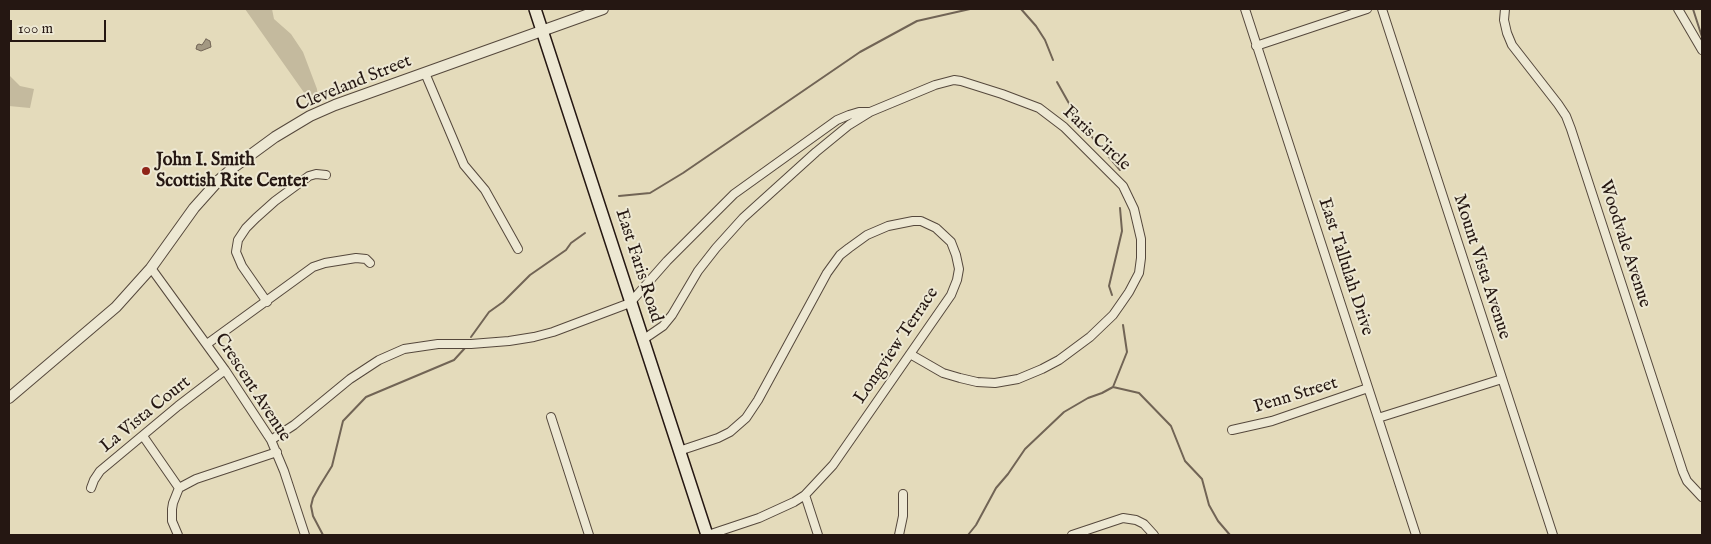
<!DOCTYPE html>
<html>
<head>
<meta charset="utf-8">
<style>
	body { margin:0 }
	#map { position:relative; width:1711px; height:544px; overflow:hidden; background:#e4dbbb; font-family:"IM FELL English",serif }
	canvas { display:block }
	.frame { position:absolute; inset:0; border:10px solid #251712; pointer-events:none }
	.scale { position:absolute; left:10px; top:20px; width:96px; height:22px; box-sizing:border-box; border:2px solid #251712; border-top:0; padding-left:6px; font-size:15px; line-height:18px; white-space:nowrap; color:#251712; -webkit-text-stroke:4px #ede8d3; paint-order:stroke }
</style>
</head>
<body>
<div id="map">
<canvas width="1711" height="544"></canvas>
<div class="frame"></div>
<div class="scale">100 m</div>
</div>
<script>
const c = document.querySelector('canvas').getContext('2d');
c.lineJoin = 'round';
function fill(path, color) { c.fillStyle = color; c.fill(path, 'evenodd'); }
const shape = rows => new Path2D(rows.map(r => 'M' + r).join(''));
function stroke(path, color, width, dash) { c.strokeStyle = color; c.lineWidth = width; c.lineCap = dash ? 'butt' : 'round'; c.setLineDash(dash || []); c.stroke(path); }
function label(font, color, halo, rows, align = 'center') {
  c.font = font + ' "IM FELL English",serif'; c.lineWidth = 4; c.setLineDash([]); c.textBaseline = 'middle'; c.strokeStyle = halo; c.fillStyle = color; for (const [text, x, y, turn = 0] of rows) {
    c.save(); c.translate(x, y); c.rotate((+turn || 0) * Math.PI / 180); c.textAlign = isNaN(turn) ? turn : align; if (halo) c.strokeText(text, 0, 0); c.fillText(text, 0, 0); c.restore();
  }
}
fill(shape([
	[245,9,272,9,274,19,291,34,303,52,317,89,318,101,309,105,305,94],
	[9,75,20,86,34,89,30,108,9,106]
]), '#c4ba9e');
const water = shape([
	[206,39,210,41,211,47,201,51,196,49,197,45,199,44,202,45,206,39]
]);
fill(water, '#a39882');
stroke(water, '#716455', 1);
stroke(shape([
	[1021,9,1036,26,1045,40,1053,60],
	[1693,9,1702,37],
	[1057,82,1080,123,1120,170],
	[619,196,650,193,683,173,860,52,917,21,970,9],
	[1112,295,1109,286,1122,231,1120,208],
	[471,337,489,312,503,302,530,275,566,250,571,243,585,233],
	[1113,387,1139,393,1171,426,1185,461,1202,479,1209,505,1218,521,1230,535],
	[323,535,313,516,311,506,313,498,319,487,332,466,343,421,366,397,454,360,465,348],
	[968,535,976,525,996,488,1008,474,1025,449,1064,412,1088,398,1102,393,1113,387,1127,352,1123,325]
]), '#716455', 2);
const minor = shape([
	[1245,9,1416,535],
	[1382,9,1553,535],
	[1505,9,1504,20,1507,33,1512,45,1558,104,1566,116,1571,129,1683,472,1687,481,1702,497],
	[1678,9,1702,50],
	[1256,46,1367,9],
	[425,73,464,165,485,190,518,249],
	[151,268,225,370,271,440,284,471,305,535],
	[267,302,242,266,236,252,238,240,246,228,256,218,275,201,309,176,316,174,326,175],
	[644,339,663,326,672,315,698,271,716,248,743,218,816,152,849,125,870,112,935,85,954,80,961,81,1002,94,1039,108,1064,127,1123,186,1134,209,1141,239,1141,258,1139,273,1129,292,1120,305,1113,315,1090,337,1059,360,1042,369,1018,379,995,383,977,382,960,378,943,373,910,354],
	[207,344,313,267,325,263,356,258,366,259,370,263],
	[551,417,589,535],
	[1378,418,1502,379],
	[1232,430,1272,421,1368,388],
	[143,436,179,488],
	[271,440,294,425,350,379,379,360,404,349,438,344,471,344,509,341,534,337,553,332,630,303,667,261,734,194,837,120,849,115,859,112,868,112],
	[679,451,718,438,730,432,746,418,758,400,827,273,840,255,849,248,867,235,888,226,913,221,921,221,936,228,951,242,956,255,959,269,957,280,951,295,833,465,805,495,794,502,759,518,708,535],
	[91,488,94,480,100,471,178,406,225,370],
	[805,495,818,535],
	[178,535,172,521,172,509,173,503,179,488,196,479,277,452],
	[899,535,903,516,903,494],
	[1072,535,1123,518,1136,520,1144,524,1154,535]
]);
const tertiary = shape([
	[9,398,116,307,151,268,194,208,219,180,234,167,275,137,310,116,335,105,603,9]
]);
const secondary = shape([
	[535,9,707,535]
]);
stroke(minor, '#55483c', 10);
stroke(tertiary, '#55483c', 12);
stroke(secondary, '#251712', 14);
stroke(minor, '#ede8d3', 8);
stroke(tertiary, '#ede8d3', 10);
stroke(secondary, '#ede8d3', 11);
for (const [x, y, r, color] of [
	[146,171,5,"#8f2418"]
]) { const dot = new Path2D(); dot.arc(x, y, r, 0, 2 * Math.PI); c.fillStyle = color; c.fill(dot); stroke(dot, '#ede8d3', 2); }
label('18px', '#251712', '#ede8d3', [
	["Cleveland Street",354,84,-22],
	["Faris Circle",1096,139,43],
	["Woodvale Avenue",1624,244,72],
	["East Faris Road",638,266,72],
	["East Tallulah Drive",1345,267,72],
	["Mount Vista Avenue",1481,267,72],
	["Longview Terrace",897,346,-56],
	["Crescent Avenue",252,388,57],
	["Penn Street",1296,396,-17],
	["La Vista Court",146,415,-39]
]);
label('bold 18px', '#251712', '#ede8d3', [
	["John I. Smith",156,161],
	["Scottish Rite Center",156,182]
], 'left');
</script>
</body>
</html>
